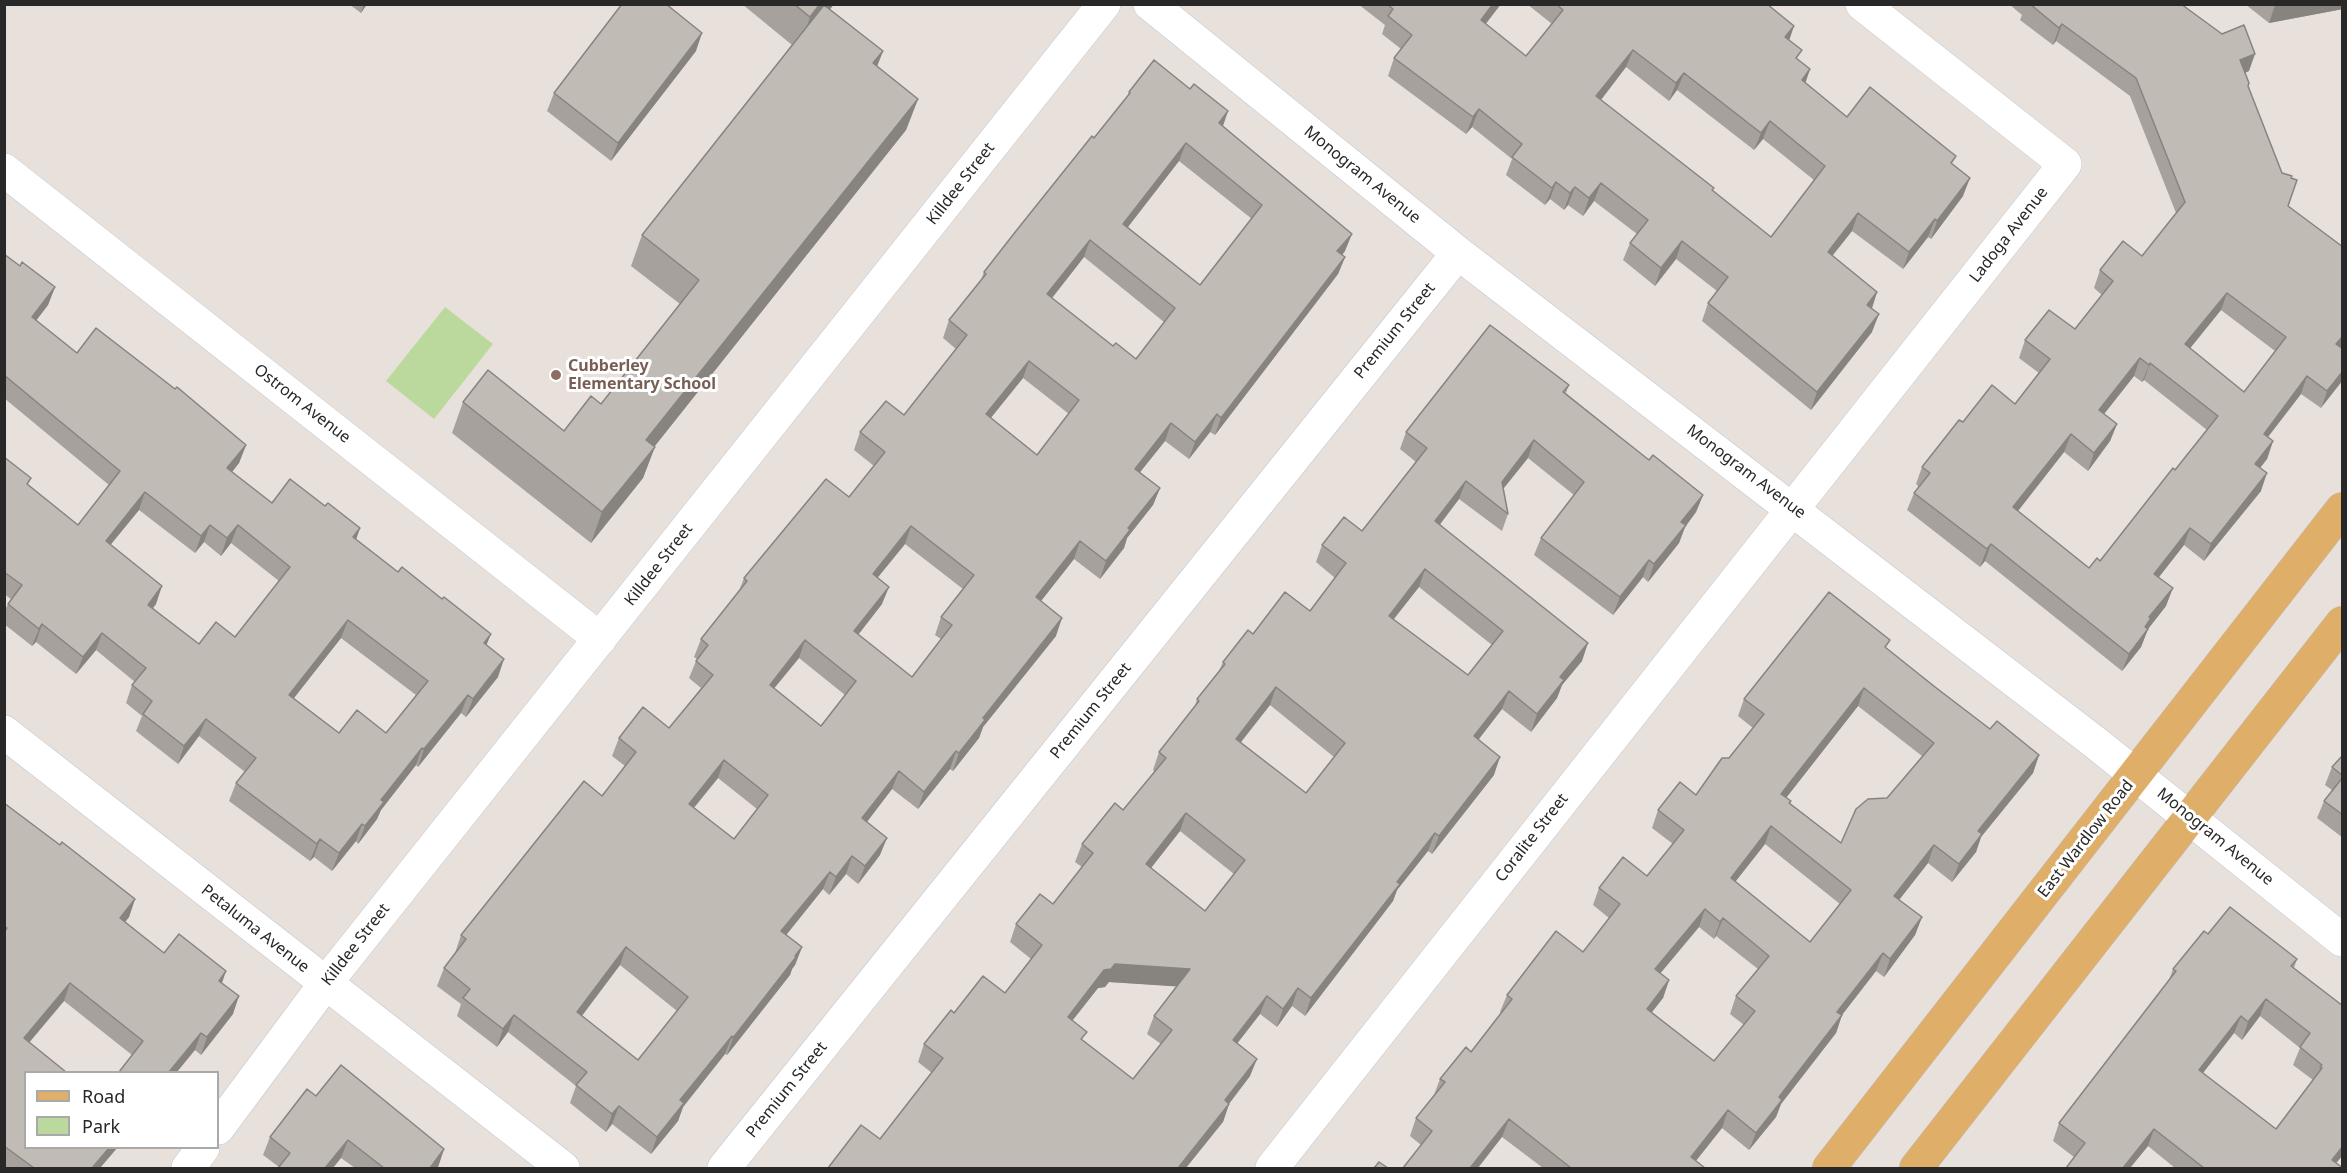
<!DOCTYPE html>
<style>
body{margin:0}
#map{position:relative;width:2347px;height:1173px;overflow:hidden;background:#e8e0db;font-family:"Noto Sans",sans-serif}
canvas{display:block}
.frame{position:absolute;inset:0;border:6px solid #282828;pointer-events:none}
.legend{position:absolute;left:24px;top:1071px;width:195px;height:78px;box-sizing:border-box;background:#fff;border:2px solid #a9a9a9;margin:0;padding:8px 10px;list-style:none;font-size:18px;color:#282828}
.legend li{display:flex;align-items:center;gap:12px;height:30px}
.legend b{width:30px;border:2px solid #a9a9a9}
</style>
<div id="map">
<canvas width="2347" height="1173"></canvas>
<div class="frame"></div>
<ul class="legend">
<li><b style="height:8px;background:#dfaf69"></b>Road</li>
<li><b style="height:16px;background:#bcd99d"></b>Park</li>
</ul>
</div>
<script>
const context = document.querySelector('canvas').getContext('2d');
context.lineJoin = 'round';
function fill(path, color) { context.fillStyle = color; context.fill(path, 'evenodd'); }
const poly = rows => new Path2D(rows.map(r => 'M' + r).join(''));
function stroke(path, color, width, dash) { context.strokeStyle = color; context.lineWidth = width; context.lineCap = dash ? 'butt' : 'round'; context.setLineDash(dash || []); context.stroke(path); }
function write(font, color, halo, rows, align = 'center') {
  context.font = font + ' "Noto Sans",sans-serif'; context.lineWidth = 6; context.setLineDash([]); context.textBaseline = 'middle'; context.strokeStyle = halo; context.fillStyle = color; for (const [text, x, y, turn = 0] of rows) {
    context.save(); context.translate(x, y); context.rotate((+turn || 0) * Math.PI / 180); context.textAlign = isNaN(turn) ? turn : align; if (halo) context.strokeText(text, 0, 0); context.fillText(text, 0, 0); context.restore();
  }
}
fill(poly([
 [445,307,493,344,434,419,386,381]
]), '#bcd99d');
const minor = poly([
 [1150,4,1458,253,2097,744,2342,940],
 [4,170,600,639],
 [4,732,563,1168],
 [218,1128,325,984,1104,4],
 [188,1168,203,1148],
 [724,1168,1458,253],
 [1272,1168,2065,164,1862,4]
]);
const major = poly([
 [1829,1168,2342,509],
 [1916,1168,2342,623]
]);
stroke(minor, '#c3c8d0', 34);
stroke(major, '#bebebe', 34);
stroke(minor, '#fff', 33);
stroke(major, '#dfaf69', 33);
fill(poly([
 [349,4,367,4,361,13],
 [742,4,834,4,830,9,883,51,877,66,918,99,906,130,654,447,643,478,591,543,452,433,463,402,564,431,601,404,680,304,631,266,642,235,792,45],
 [1358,4,1501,4,1485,24,1526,56,1552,24,1527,4,1767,4,1789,40,1798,60,1810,69,1805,83,1847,117,1953,164,1963,196,1931,239,1928,237,1903,269,1852,231,1832,256,1877,292,1872,309,1872,332,1811,410,1702,321,1708,303,1717,291,1676,259,1655,286,1623,260,1630,243,1637,234,1594,201,1583,216,1568,205,1564,210,1550,199,1545,205,1506,175,1512,159,1472,127,1466,134,1388,76,1394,58,1401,49,1382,34,1385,25],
 [1626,67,1669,101,1677,90,1754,150,1763,139,1814,180,1771,237,1713,191,1601,100],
 [2009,4,2181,4,2249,71,2245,73,2248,86,2288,206,2343,247,2343,345,2341,348,2343,349,2321,408,2301,394,2268,437,2273,441,2267,459,2260,468,2261,491,2204,561,2184,545,2159,577,2166,606,2148,629,2141,647,2122,671,1985,561,1980,567,1907,510,1914,493,1919,487,1916,484,1922,467,1963,422,2015,404,2039,373,2019,358,2025,340,2075,329,2102,295,2094,288,2100,270,2142,256,2176,213,2130,96,2056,41,2053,45,2020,20,2022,15],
 [2221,310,2275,351,2244,392,2190,348],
 [2134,376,2142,382,2144,380,2207,430,2175,470,2100,561,2089,568,2018,511,2064,452,2088,471,2110,441,2117,424,2104,414],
 [2245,4,2343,4,2343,9,2269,23],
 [696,51,611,161,547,111,554,93],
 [1129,92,1223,126,1345,251,1342,255,1345,257,1338,274,1215,435,1210,432,1189,459,1165,441,1140,472,1160,488,1153,505,1127,538,1124,548,1100,579,1074,559,1041,601,1056,636,983,727,979,738,953,771,950,769,918,809,892,789,867,822,880,855,858,884,846,874,829,895,823,889,786,935,802,947,795,965,792,969,790,975,727,1055,725,1054,683,1107,678,1121,651,1154,612,1124,606,1132,570,1103,576,1086,508,1032,497,1047,457,1016,461,1004,437,986,444,968,455,953,461,935,602,796,625,766,612,756,619,738,669,728,701,688,689,678,696,661,697,659,694,657,701,639,739,591,744,578,849,497,874,466,854,450,860,432,904,415,956,349,943,338,949,320,981,280,984,272,1127,97],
 [1179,161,1252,219,1200,285,1128,227],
 [1084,257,1164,322,1136,359,1113,346,1052,298],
 [1023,378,1069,414,1037,455,991,418],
 [905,544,963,589,941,617,935,635,941,639,912,677,858,635,882,604,877,578],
 [799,658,845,695,821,726,774,688],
 [718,778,757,809,734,839,694,808],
 [620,965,677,1011,638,1060,582,1016],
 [4,254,20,266,55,287,48,305,36,320,77,353,246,445,239,463,232,472,272,503,356,540,487,646,498,677,466,717,461,713,418,767,416,765,381,810,377,819,358,844,356,841,332,871,314,857,310,861,229,801,236,783,245,772,199,736,178,764,136,731,142,716,126,703,132,685,135,682,96,650,76,674,36,642,32,646,4,624,4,612,8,604,11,599,4,594,4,457,29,485,78,525,109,485,4,398],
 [139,510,195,553,204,542,221,556,231,543,279,581,235,637,199,644,153,608,156,604,110,545],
 [341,638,416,695,386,733,339,733,294,698],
 [1569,385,1566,393,1649,460,1703,495,1696,512,1685,527,1679,543,1648,582,1643,577,1613,615,1534,555,1541,538,1574,495,1528,458,1503,489,1508,514,1502,531,1459,499,1440,524,1582,661,1562,685,1557,698,1531,732,1502,709,1479,739,1494,775,1432,854,1428,851,1397,890,1393,901,1305,1016,1292,1006,1277,1027,1260,1014,1237,1043,1250,1076,1229,1104,1223,1122,880,1139,932,1073,918,1062,924,1044,954,1013,1005,993,1031,959,1010,942,1016,924,1053,904,1082,867,1075,862,1082,844,1123,810,1155,772,1153,770,1159,752,1195,706,1197,699,1219,671,1223,662,1253,634,1310,611,1335,578,1316,562,1322,545,1362,531,1416,462,1400,449,1406,432],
 [1419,587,1492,645,1468,675,1393,620],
 [1270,705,1334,757,1306,793,1241,742],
 [1180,831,1234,874,1205,911,1151,868],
 [1109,982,1177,986,1154,1016,1147,1034,1161,1044,1133,1079,1083,1041,1072,1021,1098,988,1105,987],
 [1887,649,1990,729,2039,755,2033,773,1981,837,1976,852,1952,882,1928,863,1899,900,1922,917,1915,935,1884,977,1876,971,1842,1015,1836,1033,1781,1104,1776,1117,1749,1150,1722,1128,1696,1161,1705,1168,1543,1168,1502,1137,1421,1145,1410,1136,1416,1118,1434,1095,1440,1079,1471,1052,1501,1013,1500,1012,1507,995,1583,952,1609,918,1593,905,1599,888,1647,876,1673,844,1652,828,1658,810,1696,795,1729,758,1753,728,1738,716,1744,699],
 [1858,706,1922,756,1887,798,1841,843,1790,803,1791,801,1786,798],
 [1765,844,1840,904,1810,942,1735,882],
 [1699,927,1714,939,1716,936,1758,969,1736,996,1730,1014,1744,1025,1714,1061,1652,1012,1663,998,1669,980,1660,973],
 [2343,755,2343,838,2317,818,2324,801,2332,790,2325,785,2332,767],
 [4,803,23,818,135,899,129,917,125,922,164,953,222,983,233,1014,201,1055,195,1050,132,1055,64,1001,29,1042,26,1148,117,1148,100,1168,5,1168],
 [2208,934,2297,959,2294,968,2343,1006,2343,1155,2336,1163,2343,1168,2175,1168,2148,1146,2130,1168,2066,1168,2074,1157,2053,1141,2059,1123,2169,980,2173,969],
 [2260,1016,2300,1048,2293,1065,2313,1080,2276,1129,2203,1073,2234,1033,2242,1040],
 [316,1096,444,1149,438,1167,437,1168,355,1168,341,1158,279,1167,263,1155,270,1137]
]), '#a6a19d');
fill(poly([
 [364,4,367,4,361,13],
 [820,4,834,4,799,50,810,17],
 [1493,4,1501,4,1475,38,1481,20],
 [2279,4,2343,4,2343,9,2269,23,2275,5],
 [2062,24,2056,41,2053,45,2059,28],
 [1794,26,1788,44,1785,37],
 [702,33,696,51,611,161,618,143],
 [1633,50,1626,67,1590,114,1596,96],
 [883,51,871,82,873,63],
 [2255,54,2249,71,2234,77,2240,60],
 [1810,69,1804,87,1802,80],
 [1684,73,1677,90,1669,101,1676,83],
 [918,99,906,130,635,471,646,440],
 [1479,109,1472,127,1466,134,1473,117],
 [1228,111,1222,129,1219,123],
 [1770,121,1763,139,1754,150,1761,133],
 [1186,143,1179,161,1117,241,1123,224],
 [1970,178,1963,196,1931,239,1937,221],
 [1556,182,1550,199,1545,205,1552,188],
 [1601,183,1594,201,1583,216,1589,198],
 [1575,187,1568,205,1564,210,1570,193],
 [1858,213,1852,231,1821,270,1828,252],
 [1935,219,1928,237,1903,269,1909,252],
 [1352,234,1345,251,1331,269,1337,251],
 [1090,240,1084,257,1041,312,1047,294],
 [1682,241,1676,259,1655,286,1661,268],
 [1345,257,1338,274,1215,435,1221,418],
 [55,287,48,305,26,334,32,317],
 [1877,292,1871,310,1867,305],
 [2227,293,2221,310,2179,362,2185,344],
 [1879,314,1872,332,1811,410,1817,392],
 [2343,336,2343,345,2330,362,2336,344],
 [2140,358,2134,376,2093,428,2099,410],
 [1029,361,1023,378,979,432,986,414],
 [2150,363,2144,380,2142,382,2149,365],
 [2343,371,2343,380,2321,408,2327,391],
 [2307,376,2301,394,2257,451,2264,434],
 [1217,414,1210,432,1189,459,1195,442],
 [1171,423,1165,441,1129,486,1135,469],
 [2117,424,2110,441,2088,471,2094,453],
 [2071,434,2064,452,2007,525,2013,507],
 [1534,440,1528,458,1495,499,1502,482],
 [2273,441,2267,459,2249,482,2255,464],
 [246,445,239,463,221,486,227,468],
 [655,447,643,478,591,543,602,512],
 [2267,473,2261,491,2204,561,2211,544],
 [1466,481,1459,499,1429,539,1435,521],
 [1160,488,1153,505,1127,538,1124,548,1100,579,1106,561,1128,528],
 [145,492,139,510,99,559,106,541],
 [1703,495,1696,512,1685,527,1679,543,1648,582,1654,564,1681,522],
 [210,525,204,542,195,553,201,536],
 [238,525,231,543,221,556,227,538],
 [911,526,905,544,866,592,873,574],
 [360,528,354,546,353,537],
 [2190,528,2184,545,2148,591,2154,574],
 [1080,541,1074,559,1030,615,1036,597],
 [1991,544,1985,561,1980,567,1987,549],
 [1649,560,1643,577,1613,615,1620,597],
 [1425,569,1419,587,1382,634,1389,616],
 [162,586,156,604,142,622,148,605],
 [889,587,882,604,847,649,854,631],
 [2173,588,2166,606,2148,629,2141,647,2122,671,2129,654,2149,617],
 [1062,618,1056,636,983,727,979,738,953,771,959,753,983,718],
 [348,620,341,638,283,712,289,695],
 [42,624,36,642,32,646,39,629],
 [102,633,96,650,76,674,83,657],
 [491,634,484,651,484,643],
 [805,640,799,658,763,702,770,685],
 [1588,643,1582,661,1562,685,1557,698,1531,732,1537,714,1560,677],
 [504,659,498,677,466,717,473,699],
 [1276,687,1270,705,1230,756,1236,739],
 [1864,688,1858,706,1775,812,1781,794],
 [1509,691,1502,709,1468,753,1474,736],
 [468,695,461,713,418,767,424,749],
 [206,719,199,736,178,764,184,746],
 [422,748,416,765,381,810,377,819,358,844,365,826,381,800],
 [956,751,950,769,918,809,924,792],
 [2039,755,2033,773,1981,837,1976,852,1952,882,1959,864,1978,831],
 [1500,757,1494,775,1432,854,1439,836],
 [724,760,718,778,682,822,689,804],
 [899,771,892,789,856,836,862,818],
 [1186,813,1180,831,1140,882,1146,864],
 [362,824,356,841,332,871,339,853],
 [1771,826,1765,844,1724,896,1731,878],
 [1435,833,1428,851,1397,890,1393,901,1305,1016,1311,998,1397,882],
 [887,838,880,855,858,884,865,866],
 [320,839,314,857,310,861,317,844],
 [1934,845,1928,863,1888,914,1894,896],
 [852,856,846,874,829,895,836,877],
 [830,872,823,889,775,949,781,931],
 [135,899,129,917,114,936,120,918],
 [1705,909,1699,927,1649,987,1655,969],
 [1922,917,1915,935,1884,977,1890,959],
 [1723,918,1716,936,1714,939,1720,922],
 [626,947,620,965,571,1030,577,1012],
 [802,947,795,965,792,969,790,975,727,1055,733,1038],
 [1883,953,1876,971,1831,1029,1837,1012],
 [1115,964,1190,969,1184,987,1109,982,1105,987,1098,988,1061,1035,1068,1017,1104,970],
 [226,971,220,989,219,981],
 [1669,980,1663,998,1641,1026,1647,1009],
 [70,983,64,1001,18,1056,24,1038],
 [1298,988,1292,1006,1277,1027,1283,1009],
 [239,996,233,1014,201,1055,207,1037],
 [1267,996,1260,1014,1226,1058,1233,1040],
 [2266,999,2260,1016,2242,1040,2248,1022],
 [514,1015,508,1032,497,1047,503,1029],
 [1842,1015,1836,1033,1781,1104,1776,1117,1749,1150,1756,1133,1779,1097],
 [2241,1016,2234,1033,2192,1087,2199,1070],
 [201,1033,195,1050,177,1072,169,1072],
 [732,1036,725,1054,683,1107,678,1121,651,1154,657,1137,680,1100],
 [1257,1059,1250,1076,1218,1118,1225,1100],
 [1229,1104,1223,1122,1186,1168,1178,1168],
 [619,1106,612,1124,606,1132,612,1114],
 [1728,1110,1722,1128,1690,1168,1691,1157],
 [1509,1119,1502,1137,1478,1168,1470,1168],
 [2154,1129,2148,1146,2130,1168,2123,1168],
 [348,1140,341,1158,333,1168,325,1168],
 [2343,1146,2343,1155,2332,1168,2332,1160],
 [109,1148,117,1148,100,1168,92,1168],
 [444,1149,438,1167,437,1168,430,1168]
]), '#87837f');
const building = poly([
 [622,4,666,4,702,33,618,143,554,93,622,4],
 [794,4,820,4,810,17,794,4],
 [1387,4,1493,4,1481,20,1526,56,1563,10,1556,4,1767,4,1794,26,1785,37,1802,50,1796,58,1810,69,1802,80,1847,117,1870,87,1947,149,1956,156,1951,163,1970,178,1937,221,1935,219,1909,252,1858,213,1828,252,1877,292,1867,305,1879,314,1817,392,1708,303,1728,277,1682,241,1661,268,1630,243,1648,220,1601,183,1589,198,1575,187,1570,193,1556,182,1552,188,1512,157,1522,144,1479,109,1473,117,1394,58,1412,35,1388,16,1393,9,1387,4],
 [1633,50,1676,83,1684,73,1761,133,1770,121,1825,166,1771,237,1712,190,1714,188,1596,96,1633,50],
 [2030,4,2181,4,2222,34,2244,25,2255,54,2240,60,2249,83,2248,86,2282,173,2292,176,2291,178,2297,180,2288,206,2343,247,2343,336,2336,344,2343,349,2343,371,2327,391,2307,376,2264,434,2273,441,2255,464,2267,473,2211,544,2190,528,2154,574,2173,588,2149,617,2151,618,2145,627,2148,629,2129,654,1991,544,1987,549,1914,493,1930,473,1922,467,1959,420,1963,422,1992,385,2015,404,2050,359,2025,340,2049,310,2075,329,2113,281,2100,270,2123,241,2142,256,2185,202,2136,78,2062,24,2059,28,2030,4],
 [2227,293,2286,337,2244,392,2185,344,2227,293],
 [2140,358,2149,365,2150,363,2218,416,2175,470,2173,468,2100,561,2097,558,2089,568,2013,507,2071,434,2094,453,2117,424,2099,410,2140,358],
 [824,5,883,51,873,63,918,99,646,440,655,447,602,512,463,402,488,370,564,431,591,396,601,404,699,280,642,235,824,5],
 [1154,60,1190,89,1194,84,1228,111,1219,123,1352,234,1337,251,1345,257,1221,418,1217,414,1195,442,1171,423,1135,469,1160,488,1128,528,1130,530,1106,561,1080,541,1036,597,1062,618,983,718,985,720,959,753,956,751,924,792,899,771,862,818,887,838,865,866,852,856,836,877,830,872,781,931,802,947,795,956,796,957,733,1038,732,1036,680,1100,684,1103,657,1137,619,1106,612,1114,576,1085,587,1072,514,1015,503,1029,463,998,470,989,444,968,466,939,461,935,584,781,602,796,636,752,619,738,643,707,669,728,713,675,696,661,708,645,701,639,747,581,744,578,826,479,849,497,885,452,860,432,886,401,904,415,967,335,949,320,986,274,984,272,1016,231,1092,136,1094,138,1130,93,1129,92,1154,60],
 [1186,143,1262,205,1200,285,1123,224,1186,143],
 [1090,240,1175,308,1136,359,1116,343,1113,346,1047,294,1090,240],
 [1029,361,1079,400,1037,455,986,414,1029,361],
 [911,526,974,575,941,617,952,625,912,677,854,631,889,587,873,574,911,526],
 [805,640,856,681,821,726,770,685,805,640],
 [724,760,768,795,734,839,689,804,724,760],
 [626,947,688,997,638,1060,577,1012,626,947],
 [4,254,20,266,22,262,55,287,32,317,77,353,96,328,175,389,177,387,246,445,227,468,272,503,290,479,325,506,328,503,360,528,353,537,398,572,402,567,442,599,444,597,491,634,484,643,504,659,473,699,468,695,424,749,422,748,381,800,384,802,365,826,362,824,339,853,320,839,317,844,236,783,256,758,206,719,184,746,143,714,152,701,132,685,146,668,102,633,83,657,42,624,39,629,8,604,22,585,4,572,4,457,31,478,27,484,78,525,120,471,4,375,4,254],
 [145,492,201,536,210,525,227,538,238,525,290,567,235,637,216,622,199,644,148,605,162,586,106,541,145,492],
 [348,620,428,681,386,733,357,710,339,733,289,695,348,620],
 [1490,325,1569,385,1563,392,1649,460,1653,455,1703,495,1681,522,1686,525,1654,564,1649,560,1620,597,1541,538,1584,482,1534,440,1502,482,1508,514,1466,481,1435,521,1588,643,1560,677,1564,680,1537,714,1509,691,1474,736,1500,757,1439,836,1435,833,1397,882,1400,884,1311,998,1298,988,1283,1009,1267,996,1233,1040,1257,1059,1225,1100,1229,1104,1178,1168,828,1168,861,1125,880,1139,943,1058,924,1044,951,1010,954,1013,983,976,1005,993,1042,945,1016,924,1040,894,1053,904,1093,853,1082,844,1115,803,1123,810,1166,758,1159,752,1199,701,1197,699,1225,664,1223,662,1248,630,1253,634,1285,592,1310,611,1346,563,1322,545,1344,517,1362,531,1427,448,1406,432,1490,325],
 [1425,569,1503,631,1468,675,1389,616,1425,569],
 [1276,687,1345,743,1306,793,1236,739,1276,687],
 [1186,813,1245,860,1205,911,1146,864,1186,813],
 [1115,964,1190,969,1154,1016,1172,1030,1133,1079,1081,1039,1087,1032,1068,1017,1104,970,1111,969,1115,964],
 [1829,592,1890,640,1885,647,1935,687,1990,729,1997,721,2039,755,1978,831,1982,834,1959,864,1934,845,1894,896,1922,917,1890,959,1883,953,1837,1012,1842,1015,1779,1097,1782,1100,1756,1133,1728,1110,1691,1157,1705,1168,1571,1168,1509,1119,1470,1168,1403,1168,1432,1131,1416,1118,1445,1082,1440,1079,1466,1047,1471,1052,1512,999,1507,995,1556,931,1583,952,1620,904,1599,888,1623,857,1647,876,1684,830,1658,810,1680,782,1696,795,1722,758,1729,758,1764,714,1744,699,1829,592],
 [1864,688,1934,743,1887,798,1868,799,1856,809,1841,843,1789,803,1791,801,1781,794,1864,688],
 [1771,826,1851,890,1810,942,1731,878,1771,826],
 [1705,909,1720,922,1723,918,1769,956,1736,996,1755,1011,1714,1061,1647,1009,1669,980,1655,969,1705,909],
 [2343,755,2343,776,2332,767,2343,755],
 [2343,777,2343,815,2324,801,2343,777],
 [4,803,60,845,62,842,135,899,120,918,164,953,179,934,226,971,219,981,239,996,207,1037,201,1033,169,1072,119,1072,143,1041,70,983,24,1038,66,1072,26,1072,26,1148,109,1148,92,1168,34,1168,4,1146,4,932,7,928,4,926,4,803],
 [2230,907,2297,959,2291,966,2343,1006,2343,1146,2332,1160,2343,1168,2204,1168,2154,1129,2123,1168,2066,1168,2085,1143,2059,1123,2176,971,2173,969,2204,931,2208,934,2230,907],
 [2266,999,2310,1033,2300,1047,2322,1065,2320,1067,2322,1068,2276,1129,2199,1070,2241,1016,2248,1022,2266,999],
 [341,1065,444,1149,430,1168,431,1168,384,1168,348,1140,325,1168,278,1168,290,1153,270,1137,307,1089,316,1096,341,1065],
 [1379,1162,1388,1168,1374,1168,1379,1162]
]);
fill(building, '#c1bbb6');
stroke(building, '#87837f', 1.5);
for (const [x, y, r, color] of [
 [556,375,6,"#8d6e63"]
]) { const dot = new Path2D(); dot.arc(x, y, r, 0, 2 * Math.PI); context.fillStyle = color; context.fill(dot); stroke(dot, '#fff', 2); }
write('16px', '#282828', '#fff', [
 ["Monogram Avenue",1362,175,39],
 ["Killdee Street",961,184,-52],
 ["Ladoga Avenue",2009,235,-52],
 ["Premium Street",1395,331,-51],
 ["Ostrom Avenue",302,404,38],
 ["Monogram Avenue",1746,472,37],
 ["Killdee Street",659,565,-52],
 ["Premium Street",1091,711,-51],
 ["Monogram Avenue",2215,837,39],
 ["Coralite Street",1532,838,-52],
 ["East Wardlow Road",2086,839,-52],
 ["Petaluma Avenue",255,929,38],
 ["Killdee Street",356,945,-52],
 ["Premium Street",787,1090,-51]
]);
write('bold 16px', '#785e54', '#fff', [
 ["Cubberley",568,366],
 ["Elementary School",568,384]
], 'left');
</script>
